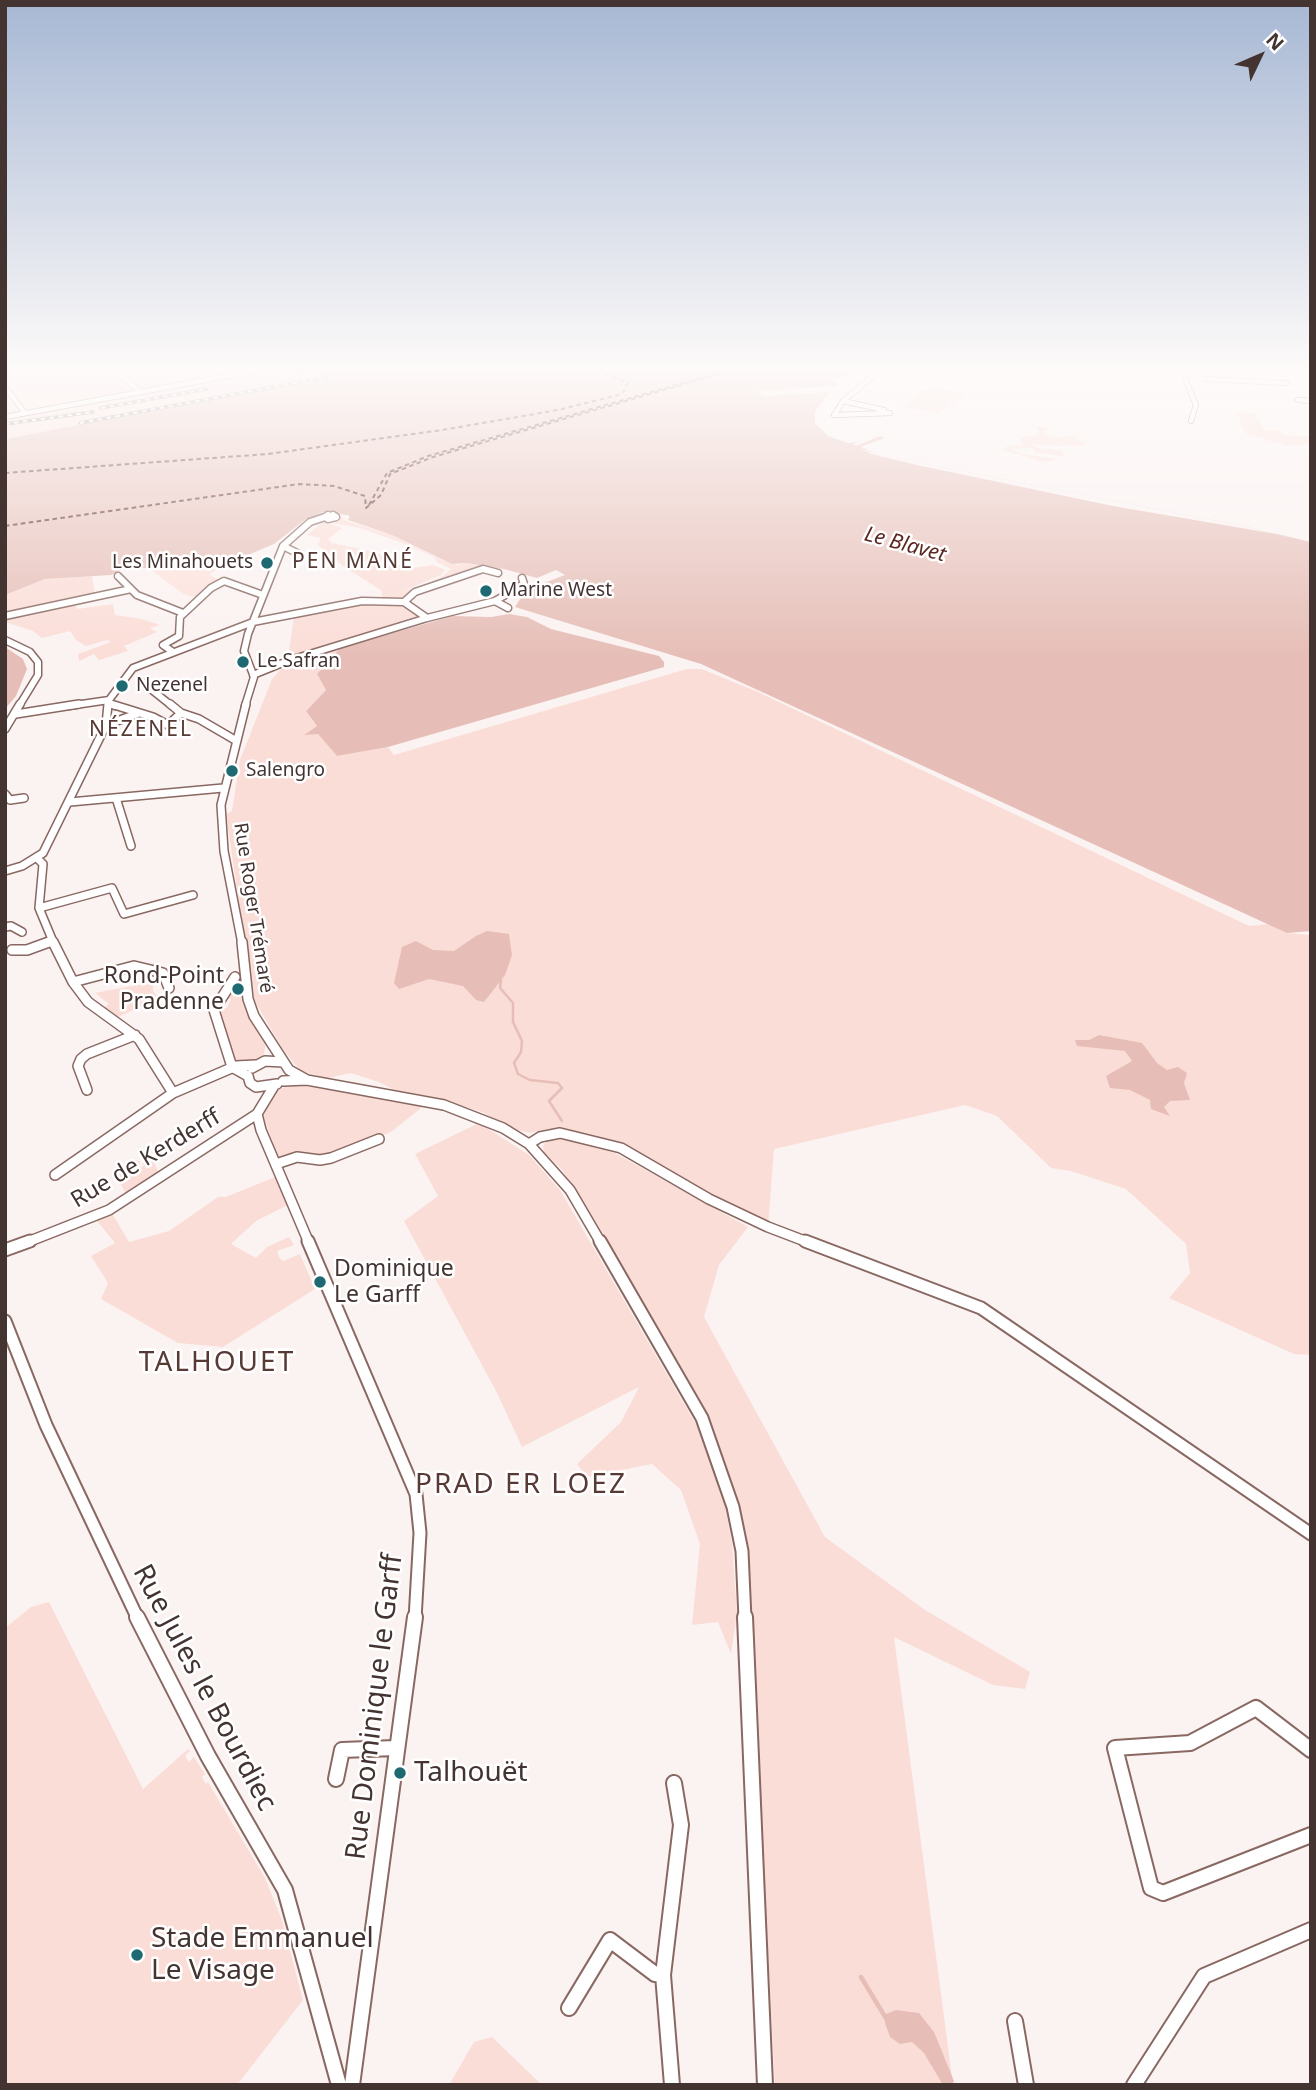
<!DOCTYPE html>
<meta charset="utf-8">
<style>
body{margin:0}
#map{position:relative;width:1316px;height:2090px;overflow:hidden;background:#fbf3f2;font-family:"Noto Sans",sans-serif}
canvas{display:block}
.frame{position:absolute;inset:0;border:7px solid #433432;pointer-events:none}
.north{position:absolute;left:1225px;top:21px;width:70px;height:70px;-webkit-text-stroke:5px #fff;paint-order:stroke;rotate:46deg;font-size:19px;font-weight:700;line-height:28px;text-align:center;color:#433432}
.north::after{content:'';display:block;margin:auto;width:24px;height:32px;background:#433432;clip-path:polygon(50% 0,100% 100%,50% 72%,0 100%)}
</style>
<div id="map">
<canvas width="1316" height="2090"></canvas>
<div class="frame"></div>
<div class="north">N</div>
</div>
<script>
const context = document.querySelector('canvas').getContext('2d');
context.lineJoin = 'round';
function fill(path, color) { context.fillStyle = color; context.fill(path, 'evenodd'); }
const poly = rows => new Path2D(rows.map(r => 'M' + r).join(''));
function stroke(path, color, width, dash) { context.strokeStyle = color; context.lineWidth = width; context.lineCap = dash ? 'butt' : 'round'; context.setLineDash(dash || []); context.stroke(path); }
function write(font, color, halo, rows, align = 'center') {
  context.font = font + ' "Noto Sans",sans-serif'; context.lineWidth = 5; context.setLineDash([]); context.textBaseline = 'middle'; context.strokeStyle = halo; context.fillStyle = color; for (const [text, x, y, turn = 0] of rows) {
    context.save(); context.translate(x, y); context.rotate((+turn || 0) * Math.PI / 180); context.textAlign = isNaN(turn) ? turn : align; if (halo) context.strokeText(text, 0, 0); context.fillText(text, 0, 0); context.restore();
  }
}
fill(poly([
 [5,366,342,366,323,372,330,378,5,439],
 [184,554,222,563,222,567,209,574,222,582,196,598,182,593,150,569]
]), '#fde1dc');
fill(poly([
 [931,387,966,394,938,414,902,406],
 [1236,412,1254,413,1265,430,1280,431,1284,435,1311,436,1311,444,1288,446,1245,433],
 [1036,426,1051,428,1044,432,1052,437,1077,436,1076,439,1088,444,1077,447,1071,444,1061,446,1030,444,1041,449,1060,450,1065,454,1062,456,1036,453,1032,448,1012,449,1018,453,1057,459,1051,461,1041,461,1004,450,1003,448,1009,446,1021,445,1022,442,1018,438,1037,435,1039,431],
 [343,517,343,520,392,535,442,560,458,565,466,563,504,569,499,572,482,568,398,601,382,599,382,591,343,566,318,545,321,538,307,535,323,522],
 [333,523,360,528,405,544,434,557,437,562,451,569,443,576,426,584,401,592,441,575,445,570,433,565,407,569,375,552,332,543,328,539,342,528,330,524],
 [92,576,95,596,5,615,5,595,45,579],
 [74,603,77,609,113,604,115,615,142,619,160,625,150,628,157,632,124,646,128,651,99,660,94,654,79,661,78,654,111,642,107,640,86,646,76,640,70,631,42,638,33,631,5,622,5,617],
 [360,604,397,604,411,609,419,618,288,658,294,617],
 [340,648,317,674,326,690,306,711,317,726,306,734,318,734,337,756,388,747,394,755,673,673,687,669,702,669,758,692,1249,926,1269,924,1287,933,1311,935,1311,1355,1294,1354,1169,1298,1190,1273,1186,1244,1126,1189,1071,1171,1051,1168,997,1116,965,1105,774,1149,768,1227,621,1148,548,1129,530,1133,512,1129,482,1112,433,1097,394,1090,379,1082,351,1073,328,1078,300,1071,282,1048,253,998,226,814,232,811,240,760,272,679,284,666],
 [153,982,153,991,159,998,118,1017,103,1008,109,1004,95,993],
 [231,984,238,984,236,991,240,991,247,1012,266,1040,264,1054,257,1061,231,1062,216,1007,227,1008,231,999,222,997],
 [290,1085,340,1089,425,1105,391,1132,336,1153,279,1160,262,1112,275,1091],
 [479,1123,529,1155,560,1190,697,1426,724,1500,732,1544,737,1613,731,1654,718,1622,692,1625,700,1544,681,1490,652,1464,587,1477,577,1464,621,1422,639,1387,522,1447,496,1391,404,1221,438,1196,415,1154],
 [561,1138,615,1153,748,1227,719,1265,704,1317,825,1537,925,1610,1030,1672,1025,1689,993,1685,894,1637,953,2085,775,2085,746,1543,738,1501,709,1417,563,1171,544,1152,543,1146,548,1140],
 [152,1158,159,1173,129,1192,125,1192,119,1181,121,1172,136,1161,140,1161,139,1167,144,1166,142,1162],
 [275,1177,288,1205,256,1221,231,1244,256,1258,267,1247,289,1237,294,1245,277,1251,279,1257,283,1261,300,1254,315,1289,223,1347,178,1343,101,1299,108,1283,91,1256,115,1243,97,1221,112,1213,129,1242,169,1231,218,1197,226,1197],
 [49,1602,143,1789,188,1749,190,1751,185,1756,189,1762,194,1757,205,1774,202,1777,206,1784,208,1782,265,1878,282,1920,303,2000,237,2085,5,2085,5,1628,31,1607],
 [492,2037,542,2085,449,2085,474,2042]
]), '#fbddd7');
fill(poly([
 [342,366,384,366,384,372,466,369,466,366,856,366,844,378,833,379,838,386,758,391,764,396,830,392,815,411,815,423,828,436,848,443,859,442,853,444,856,446,880,436,885,438,861,447,880,455,1243,526,1311,542,1311,931,1287,933,701,664,515,607,522,596,536,586,565,575,556,570,537,578,504,569,467,563,452,564,392,535,348,520,350,516,347,515,323,512,311,519,306,519,274,544,243,557,200,559,184,554,157,568,127,568,111,575,45,579,5,595,5,439,328,378,322,372],
 [509,614,527,617,551,629,659,656,664,662,664,667,388,747,337,756,318,734,304,735,317,726,306,711,326,690,317,674,340,648,453,616,491,617],
 [5,647,23,659,27,669,16,696,5,709],
 [487,931,509,934,512,955,505,975,484,1002,476,1000,463,986,429,979,399,989,394,983,402,947,416,941,433,950,454,951,476,936],
 [1099,1035,1142,1043,1157,1063,1167,1070,1178,1067,1187,1073,1184,1083,1190,1100,1170,1101,1164,1107,1170,1116,1151,1109,1150,1100,1130,1090,1110,1088,1106,1076,1132,1061,1125,1051,1077,1046,1075,1040,1089,1040],
 [896,2010,919,2013,934,2032,954,2081,952,2085,943,2085,924,2053,912,2042,900,2044,890,2037,885,2023,886,2014]
]), '#e6beb7');
fill(poly([
 [860,448,880,455,1243,526,1282,535,1113,506,917,465,871,454]
]), '#fbf3f2');
stroke(poly([
 [501,980,500,988,513,1003,513,1022,522,1041,521,1052,514,1063,518,1074,530,1080,558,1083,562,1088,549,1101,562,1121]
]), '#e6beb7', 2.5);
stroke(poly([
 [861,1977,887,2020]
]), '#e6beb7', 4.5);
stroke(poly([
 [5,473,268,454,442,430,558,410,622,394,628,383,594,369],
 [369,505,387,473,428,456,721,372,711,366],
 [5,526,299,484,334,486,365,496,366,508,381,495,390,474,433,457,726,372,715,366]
]), '#5b2720', 2, [4.5, 3.5]);
const minorFar5 = poly([
 [110,366,141,392],
 [1180,366,1196,405,1191,421],
 [1298,370,1301,366],
 [1207,379,1286,383],
 [5,387,25,413],
 [1298,400,1311,401],
 [843,401,884,410],
 [834,415,844,400,886,366],
 [834,415,890,413],
 [5,417,282,366],
 [325,517,336,517]
]);
const minorFar4 = poly([
 [328,515,325,517,328,519,336,517,333,515],
 [283,546,297,553],
 [118,576,137,595,183,613],
 [495,601,508,608],
 [404,602,415,592,483,569,498,573],
 [5,616,131,589],
 [5,640,30,652,38,662,38,675,19,706],
 [173,652,163,645,179,636,180,617,211,588,224,581,263,595],
 [253,675,290,660,427,618,495,601,524,584,522,578],
 [143,683,172,706],
 [108,703,115,706],
 [68,706,109,700],
 [108,706,109,700,133,668,253,622,362,601,404,602,427,618],
 [245,706,254,677,244,651,248,634,283,546,310,522,325,517]
]);
const minorFar3 = poly([
 [111,704,153,717,168,725,181,713],
 [170,704,181,713,199,719,235,740],
 [16,714,79,704],
 [106,725,139,713],
 [5,729,20,704],
 [5,794,10,800,24,798],
 [116,798,131,846],
 [70,802,223,788],
 [37,858,43,864,39,908,54,944],
 [5,871,22,866,43,853,106,725,108,704],
 [39,908,112,888,124,914,193,895],
 [5,927,11,926,22,932],
 [44,944,52,941],
 [242,944,224,851,221,805,246,704]
]);
const minorFar2 = poly([
 [53,942,73,982,88,1002,139,1039,173,1093],
 [242,942,248,999,254,1016,289,1070,307,1080],
 [12,950,27,950,49,942],
 [73,982,134,966,163,973,169,988],
 [232,1067,214,1010,235,977],
 [232,1067,248,1076,250,1083,256,1087,277,1084],
 [252,1068,265,1061,283,1062],
 [283,1081,307,1080,444,1105,503,1128,529,1144,570,1190,601,1243],
 [87,1090,78,1066,81,1059,87,1054,135,1035],
 [257,1114,261,1130,309,1243],
 [529,1144,540,1137,560,1133,621,1148,709,1199,768,1227,810,1243],
 [276,1164,297,1157,320,1160,331,1158,379,1139],
 [55,1175,173,1093,236,1066,255,1065],
 [25,1243,109,1210,257,1114,274,1086]
]);
const minorFar1 = poly([
 [308,1241,416,1494,420,1533,415,1619],
 [600,1241,702,1418,733,1507,742,1551,745,1619],
 [805,1241,981,1308,1311,1534],
 [5,1250,30,1241],
 [5,1321,46,1425,138,1619]
]);
const minor = poly([
 [137,1617,208,1756,285,1890,339,2085],
 [745,1617,765,2085],
 [1311,1750,1256,1708,1190,1743,1115,1748,1151,1888,1163,1893,1311,1835],
 [336,1779,342,1750,395,1748],
 [569,2008,610,1940,655,1974,663,1975],
 [1015,2021,1026,2085],
 [352,2085,415,1617],
 [672,2085,663,1975,681,1825,674,1783],
 [1134,2085,1204,1976,1311,1930]
]);
stroke(minorFar5, '#896862', 6);
stroke(minorFar4, '#896862', 9);
stroke(minorFar3, '#896862', 10);
stroke(minorFar2, '#896862', 12);
stroke(minorFar1, '#896862', 15);
stroke(minor, '#896862', 18);
stroke(minorFar5, '#fff', 4.5);
stroke(minorFar4, '#fff', 6);
stroke(minorFar3, '#fff', 7);
stroke(minorFar2, '#fff', 9);
stroke(minorFar1, '#fff', 11);
stroke(minor, '#fff', 14);
const rail = poly([
 [294,373,321,366],
 [101,408,207,389],
 [80,423,327,377],
 [5,424,93,412]
]);
stroke(rail, '#938786', 3.5);
stroke(rail, '#fff', 2, [4.5]);
const sky = context.createLinearGradient(0, 0, 0, 658);
sky.addColorStop(0, '#a7b8d4');
sky.addColorStop(0.56, '#fdfaf9');
sky.addColorStop(1, '#fdfaf900');
context.fillStyle = sky;
context.fillRect(0, 0, 1316, 658);
for (const [x, y, r, color] of [
 [267,563,7,"#1e6972"],
 [486,591,7,"#1e6972"],
 [243,662,7,"#1e6972"],
 [122,686,7,"#1e6972"],
 [232,771,7,"#1e6972"],
 [238,989,7,"#1e6972"],
 [320,1282,7,"#1e6972"],
 [400,1773,7,"#1e6972"],
 [137,1955,7,"#1e6972"]
]) { const dot = new Path2D(); dot.arc(x, y, r, 0, 2 * Math.PI); context.fillStyle = color; context.fill(dot); stroke(dot, '#fff', 2.5); }
write('19px', '#433432', '#fff', [
 ["Les Minahouets",253,563,"right"],
 ["Marine West",500,591],
 ["Le Safran",257,662],
 ["Nezenel",136,686],
 ["Salengro",246,771]
], 'left');
write('19px', '#433432', '#fff', [
 ["Rue Roger Trémaré",253,908,81]
]);
write('italic 21px', '#5b2720', '#fff', [
 ["Le Blavet",905,545,15]
]);
context.letterSpacing = '2px';
write('21px', '#583a35', '#fff', [
 ["PEN MANÉ",353,562],
 ["NÉZENEL",141,730]
]);
context.letterSpacing = '0px';
write('23px', '#433432', '#fff', [
 ["Rond-Point",224,976],
 ["Pradenne",224,1002],
 ["Dominique",334,1269,"left"],
 ["Le Garff",334,1295,"left"]
], 'right');
write('23px', '#433432', '#fff', [
 ["Rue de Kerderff",146,1159,-31]
]);
context.letterSpacing = '2px';
write('28px', '#583a35', '#fff', [
 ["TALHOUET",217,1363],
 ["PRAD ER LOEZ",521,1485]
]);
context.letterSpacing = '0px';
write('28px', '#433432', '#fff', [
 ["Rue Jules le Bourdiec",204,1688,62],
 ["Rue Dominique le Garff",375,1707,-83]
]);
write('28px', '#433432', '#fff', [
 ["Talhouët",414,1773],
 ["Stade Emmanuel",151,1939],
 ["Le Visage",151,1971]
], 'left');
</script>
